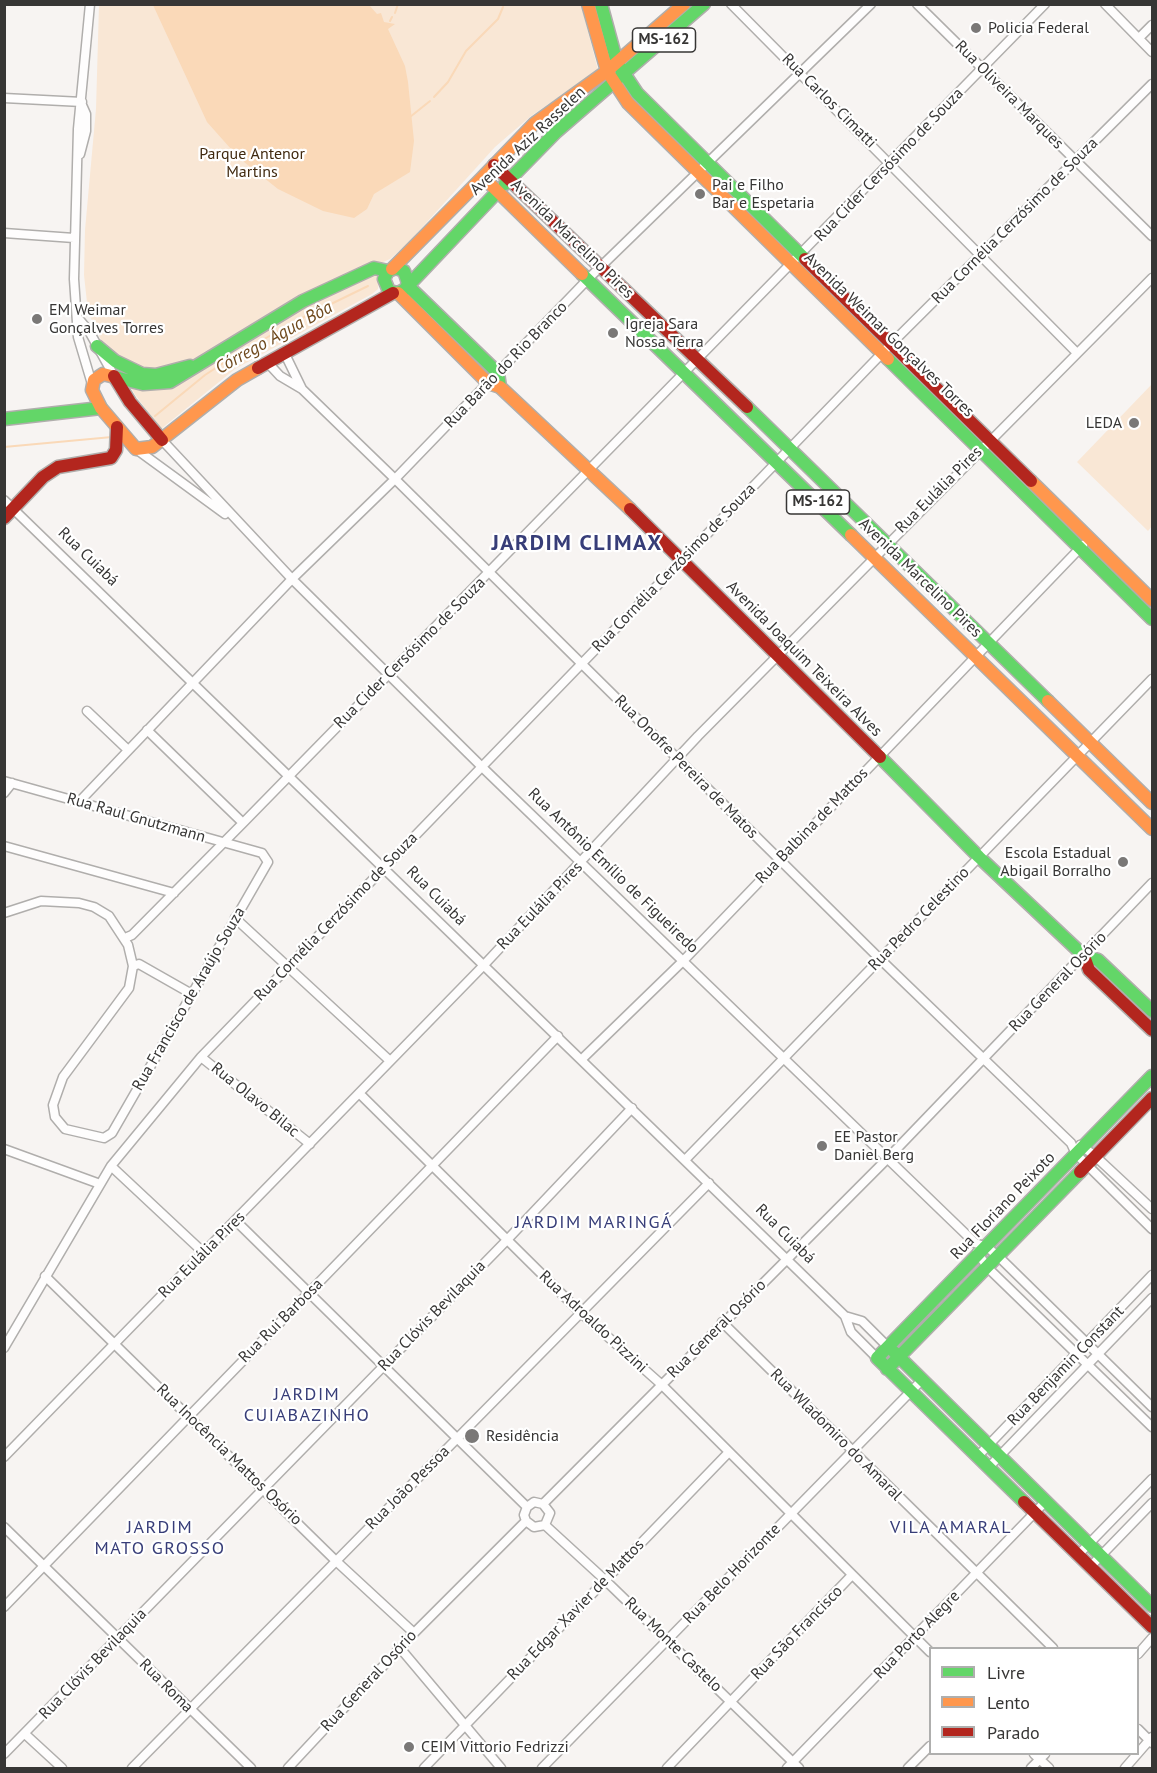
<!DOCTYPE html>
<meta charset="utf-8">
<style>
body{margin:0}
#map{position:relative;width:1157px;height:1773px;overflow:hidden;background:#f7f4f2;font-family:"PT Sans",sans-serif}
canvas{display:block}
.frame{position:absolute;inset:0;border:6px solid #373635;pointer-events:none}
.legend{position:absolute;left:929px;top:1647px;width:210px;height:108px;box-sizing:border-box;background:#fff;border:2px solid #afafae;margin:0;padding:8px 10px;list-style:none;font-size:18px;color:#373635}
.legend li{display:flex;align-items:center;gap:12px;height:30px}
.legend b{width:30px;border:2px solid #afafae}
</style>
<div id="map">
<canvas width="1157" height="1773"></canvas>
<div class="frame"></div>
<ul class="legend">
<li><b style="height:8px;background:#63d668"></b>Livre</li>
<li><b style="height:8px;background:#ff974d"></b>Lento</li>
<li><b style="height:8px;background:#b3261e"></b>Parado</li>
</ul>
</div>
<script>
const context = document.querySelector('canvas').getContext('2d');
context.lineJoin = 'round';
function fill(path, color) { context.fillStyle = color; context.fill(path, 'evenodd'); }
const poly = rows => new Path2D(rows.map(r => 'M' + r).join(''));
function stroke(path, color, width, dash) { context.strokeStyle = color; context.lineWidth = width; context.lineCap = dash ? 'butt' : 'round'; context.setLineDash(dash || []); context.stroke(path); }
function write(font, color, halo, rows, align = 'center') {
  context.font = font + ' "PT Sans",sans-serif'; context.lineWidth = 4.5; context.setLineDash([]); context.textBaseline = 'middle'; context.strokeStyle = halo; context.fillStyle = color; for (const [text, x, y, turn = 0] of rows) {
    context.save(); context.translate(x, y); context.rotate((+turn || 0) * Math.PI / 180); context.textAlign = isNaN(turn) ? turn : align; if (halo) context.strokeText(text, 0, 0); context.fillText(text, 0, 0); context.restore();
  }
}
fill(poly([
 [99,5,581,5,598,70,531,116,495,147,408,243,390,259,374,266,380,273,378,289,372,294,235,369,161,429,136,396,101,340,88,312,84,275,85,230,96,109],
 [1152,384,1152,526,1148,531,1077,462]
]), '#f9e7d5');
fill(poly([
 [153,5,369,5,377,14,381,13,384,22,395,24,388,29,405,66,408,82,414,141,410,172,374,194,367,209,354,218,323,211,278,189,239,158,207,122]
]), '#fad9b8');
stroke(poly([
 [395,13,398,4],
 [390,21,392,17],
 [434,97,448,82,466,51,498,19,503,7],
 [410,117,430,101],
 [409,261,423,246],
 [155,416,205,375,231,358,294,322,368,286],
 [4,447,112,437]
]), '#fad9b8', 2);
const street = poly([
 [90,4,78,129,74,279,78,337,92,384],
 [731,4,1077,353],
 [917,4,1152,236],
 [1105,4,1152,52],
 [1139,38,1152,25],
 [4,98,82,102],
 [80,154,86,131,86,114,82,105],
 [4,233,74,238],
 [78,318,89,331,114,376],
 [284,352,302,389],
 [267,362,280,376,302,389,395,479,880,959,1071,1143,1076,1154,1152,1229],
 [162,440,292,579,482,767,975,1243,987,1247,999,1257,1152,1407],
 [136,449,225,514],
 [4,500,845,1316,851,1332,877,1358],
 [87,711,128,750],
 [147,730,243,823],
 [4,781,262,853,268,862,112,1133,104,1138,65,1129,55,1117,53,1105,63,1077,129,988,133,966,128,945,109,916,94,907,79,903,41,901,4,913],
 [4,793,12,783],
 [79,802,292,579,395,479,589,278,871,4],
 [4,846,174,893],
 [235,918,389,1060],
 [125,938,132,935,243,823,1045,4],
 [133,966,139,964,190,993],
 [201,1057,310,1144],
 [582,1059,683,961,1083,545],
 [359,1093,580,1312,662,1385,930,1652],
 [1080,1145,1094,1155,1152,1209],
 [4,1149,100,1184],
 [685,1160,1152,679],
 [111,1166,204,1253],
 [236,1221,527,1507],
 [977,1252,988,1268,1152,1427],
 [45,1276,336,1561,414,1633],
 [845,1316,862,1321,888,1347],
 [722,1322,1053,1648],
 [4,1348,111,1166,201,1057,891,344,1152,84],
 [978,1456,1152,1275],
 [4,1457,483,966,698,736,1152,278],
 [989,1467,1152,1298],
 [543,1504,887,1159,1152,883],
 [526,1521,534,1527,545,1525,550,1513,543,1504],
 [526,1521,524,1515,527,1507,534,1502,543,1504],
 [545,1525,605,1580,799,1768],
 [4,1527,251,1768],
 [1079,1554,1152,1479],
 [1091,1566,1152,1503],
 [4,1607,558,1036],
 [400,1648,501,1768],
 [1138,1654,1152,1638],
 [1138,1729,1152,1743],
 [25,1734,62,1768],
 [4,1754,506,1241,632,1108],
 [1034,1754,1049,1768],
 [132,1768,709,1183],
 [288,1768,414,1633,526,1521],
 [424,1768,729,1452],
 [542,1768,922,1380],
 [667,1768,852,1575],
 [787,1768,1046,1501],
 [908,1768,930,1746],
 [1031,1768,1045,1754],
 [1125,1768,1152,1737]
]);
const fast = poly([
 [601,4,617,63,637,93,805,259],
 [505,184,556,132,704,4],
 [582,274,851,535],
 [408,283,404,271,396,268,388,271,384,279,389,291,398,293,404,290,498,191],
 [407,285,498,373,500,387],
 [97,346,115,361,142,374,156,375,190,366],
 [888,359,1152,619],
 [115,377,143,384,170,382,303,301,374,268,388,271],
 [747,407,1048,701],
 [4,419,101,408],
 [880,757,979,857,1084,956,1098,960,1152,1011],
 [894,1352,1152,1606],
 [887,1369,1080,1172],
 [1024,1502,877,1358,1152,1076]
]);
const slow = poly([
 [588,4,607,71,628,103,888,359],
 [392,269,483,177],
 [582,274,483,177,535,123,607,71,684,4],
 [398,293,488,383,500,387,630,509],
 [115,377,103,374,94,380,92,390,101,408,136,449,152,447,237,380,258,368],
 [1031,481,1152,600],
 [851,535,1152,829],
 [1048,701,1152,803]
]);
const jam = poly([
 [494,165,747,407],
 [805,259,1031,481],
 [258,368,393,293],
 [114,376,130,402,162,440],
 [630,509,880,757],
 [4,518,43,477,58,467,111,458,116,450,117,427],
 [1084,956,1089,970,1152,1030],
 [1080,1172,1152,1098],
 [1024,1502,1152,1627]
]);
stroke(street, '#b0aeac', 11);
stroke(fast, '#b0aeac', 15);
stroke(slow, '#b0aeac', 15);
stroke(jam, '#b0aeac', 15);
stroke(street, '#fefdfd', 8);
stroke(fast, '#63d668', 12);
stroke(slow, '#ff974d', 12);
stroke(jam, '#b3261e', 12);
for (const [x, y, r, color] of [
 [976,28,6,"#7a7877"],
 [700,194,6,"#7a7877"],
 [37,319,6,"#7a7877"],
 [613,333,6,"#7a7877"],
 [1134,423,6,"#7a7877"],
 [1123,862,6,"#7a7877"],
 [822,1146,6,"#7a7877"],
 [472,1436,8,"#7a7877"],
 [409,1747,6,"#7a7877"]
]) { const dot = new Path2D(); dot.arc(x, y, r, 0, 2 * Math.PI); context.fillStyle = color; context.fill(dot); stroke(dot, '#fff', 2); }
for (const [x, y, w] of [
 [664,40,63],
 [818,502,63]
]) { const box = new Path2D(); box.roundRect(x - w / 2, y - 12, w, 24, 4.5); context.fillStyle = '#fff'; context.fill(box); stroke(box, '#373635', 1.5); }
write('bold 15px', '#373635', null, [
 ["MS-162",664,40],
 ["MS-162",818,502]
]);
write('16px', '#373635', '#fff', [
 ["Policia Federal",988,28],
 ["Pai e Filho",712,185],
 ["Bar e Espetaria",712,203],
 ["EM Weimar",49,310],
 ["Gonçalves Torres",49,328],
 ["Igreja Sara",625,324],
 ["Nossa Terra",625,342],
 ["LEDA",1122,423,"right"],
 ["Escola Estadual",1111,853,"right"],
 ["Abigail Borralho",1111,871,"right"],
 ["EE Pastor",834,1137],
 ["Daniel Berg",834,1155],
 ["Residência",486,1436],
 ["CEIM Vittorio Fedrizzi",421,1747]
], 'left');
write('16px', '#373635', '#fff', [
 ["Rua Oliveira Marques",1009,95,45],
 ["Rua Carlos Cimatti",829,101,45],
 ["Avenida Aziz Rasselen",528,141,-43],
 ["Rua Cider Cersósimo de Souza",889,165,-46],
 ["Rua Cornélia Cerzósimo de Souza",1015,221,-45],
 ["Avenida Marcelino Pires",572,239,44],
 ["Avenida Weimar Gonçalves Torres",889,335,44],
 ["Rua Barão do Rio Branco",506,365,-46],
 ["Rua Eulália Pires",939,490,-45],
 ["Rua Cuiabá",88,557,44],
 ["Rua Cornélia Cerzósimo de Souza",674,568,-46],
 ["Avenida Marcelino Pires",920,578,44],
 ["Rua Cider Cersósimo de Souza",410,653,-45],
 ["Avenida Joaquim Teixeira Alves",804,659,45],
 ["Rua Onofre Pereira de Matos",686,767,45],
 ["Rua Raul Gnutzmann",136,818,16],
 ["Rua Balbina de Mattos",812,826,-46],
 ["Rua Antônio Emílio de Figueiredo",613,871,44],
 ["Rua Cuiabá",436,896,45],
 ["Rua Eulália Pires",540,906,-46],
 ["Rua Cornélia Cerzósimo de Souza",336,917,-46],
 ["Rua Pedro Celestino",919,919,-46],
 ["Rua General Osório",1058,982,-46],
 ["Rua Francisco de Araújo Souza",189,999,-60],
 ["Rua Olavo Bilac",255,1100,39],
 ["Rua Floriano Peixoto",1003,1206,-46],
 ["Rua Cuiabá",785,1234,45],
 ["Rua Eulália Pires",202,1255,-45],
 ["Rua Clóvis Bevilaquia",432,1316,-46],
 ["Rua Rui Barbosa",281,1321,-45],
 ["Rua Adroaldo Pizzini",593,1322,43],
 ["Rua General Osório",717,1329,-45],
 ["Rua Benjamin Constant",1066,1366,-46],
 ["Rua Wladomiro do Amaral",836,1435,45],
 ["Rua Inocência Mattos Osório",229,1455,44],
 ["Rua João Pessoa",408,1488,-45],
 ["Rua Belo Horizonte",732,1574,-46],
 ["Rua Edgar Xavier de Mattos",576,1610,-46],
 ["Rua São Francisco",797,1633,-46],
 ["Rua Porto Alegre",917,1635,-46],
 ["Rua Monte Castelo",673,1645,44],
 ["Rua Clóvis Bevilaquia",93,1664,-46],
 ["Rua General Osório",369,1681,-47],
 ["Rua Roma",166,1686,45]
]);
write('16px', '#40290f', '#fff', [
 ["Parque Antenor",252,154],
 ["Martins",252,172]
]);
write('italic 18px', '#6f491d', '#fff', [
 ["Córrego Água Bôa",274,338,-29]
]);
context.letterSpacing = '1.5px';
write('18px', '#373d78', '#fff', [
 ["JARDIM MARINGÁ",594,1223],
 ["JARDIM",307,1395],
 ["CUIABAZINHO",307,1416],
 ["JARDIM",160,1528],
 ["MATO GROSSO",160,1549],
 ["VILA AMARAL",951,1528]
]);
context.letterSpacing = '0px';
context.letterSpacing = '1.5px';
write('bold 22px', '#373d78', '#fff', [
 ["JARDIM CLIMAX",577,544]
]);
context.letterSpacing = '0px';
</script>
